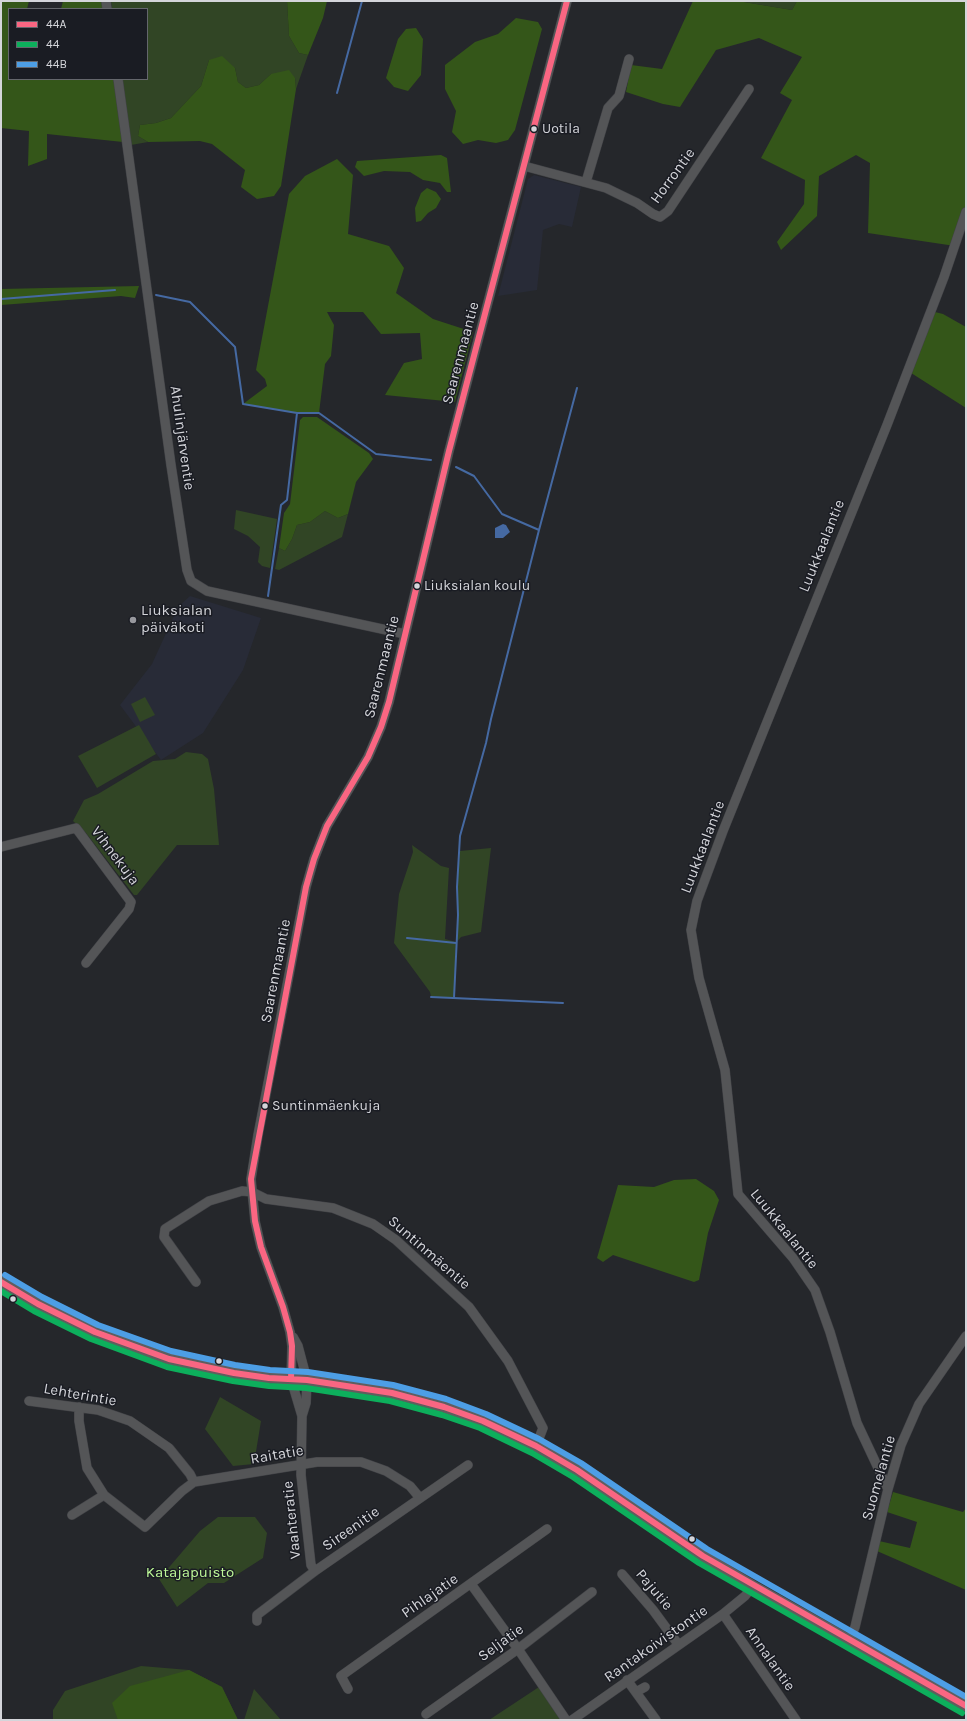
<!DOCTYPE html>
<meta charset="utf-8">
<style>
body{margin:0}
#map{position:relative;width:967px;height:1721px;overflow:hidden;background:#25272b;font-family:Karla,sans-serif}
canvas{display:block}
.frame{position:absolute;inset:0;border:2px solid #d4d5da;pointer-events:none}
.legend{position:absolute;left:8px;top:8px;width:140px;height:72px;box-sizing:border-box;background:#1a1c23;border:1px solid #64666c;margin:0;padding:5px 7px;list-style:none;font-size:12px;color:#d4d5da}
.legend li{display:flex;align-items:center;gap:8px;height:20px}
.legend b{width:20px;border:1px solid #64666c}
</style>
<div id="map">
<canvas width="967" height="1721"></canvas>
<div class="frame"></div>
<ul class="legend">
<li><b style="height:5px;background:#fa6682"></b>44A</li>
<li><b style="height:5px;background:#0daf5c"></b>44</li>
<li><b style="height:5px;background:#4d9ee5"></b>44B</li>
</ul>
</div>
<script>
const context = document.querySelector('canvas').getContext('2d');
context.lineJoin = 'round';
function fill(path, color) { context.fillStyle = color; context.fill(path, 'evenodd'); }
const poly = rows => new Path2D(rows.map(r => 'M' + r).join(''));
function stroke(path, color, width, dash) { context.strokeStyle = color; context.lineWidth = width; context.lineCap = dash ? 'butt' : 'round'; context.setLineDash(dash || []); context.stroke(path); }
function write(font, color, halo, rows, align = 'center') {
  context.font = font + ' Karla,sans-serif'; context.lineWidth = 3; context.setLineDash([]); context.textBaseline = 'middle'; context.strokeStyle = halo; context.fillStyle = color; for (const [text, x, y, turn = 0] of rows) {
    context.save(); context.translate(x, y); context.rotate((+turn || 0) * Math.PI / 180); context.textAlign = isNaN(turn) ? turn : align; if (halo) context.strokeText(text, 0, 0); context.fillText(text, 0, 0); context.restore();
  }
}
fill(poly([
 [534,175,581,187,572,227,559,224,543,230,537,290,498,296,528,179],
 [190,596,261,618,243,670,203,733,161,760,120,705,152,664,178,607]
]), '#282b37');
fill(poly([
 [111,1,287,1,289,36,299,53,308,55,296,89,295,78,271,74,259,85,246,88,238,82,235,68,209,60,201,86,171,118,156,123,140,125,138,136,148,142,131,145,122,79,147,79,147,9,112,9],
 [738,1,797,1,792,10],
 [236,510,277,519,270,568,262,566,258,562,260,547,248,536,234,529],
 [325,511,338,518,348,514,342,537,279,570,275,569,279,548,285,551,292,539,297,525,310,522],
 [145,697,155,715,140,722,131,704],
 [139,725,156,754,97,788,78,756],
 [186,752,202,754,208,759,214,789,219,845,177,845,137,895,134,895,86,833,73,821,84,800,98,794,153,761,175,759],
 [412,845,441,866,449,868,445,939,456,942,458,915,457,887,460,851,491,848,481,932,461,937,456,943,454,998,431,997,430,992,394,943,399,894,413,852],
 [220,1397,261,1421,254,1464,233,1466,205,1429],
 [218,1517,255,1517,267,1533,263,1558,224,1583,208,1583,177,1607,159,1579,200,1531],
 [141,1666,189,1670,222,1687,238,1720,53,1720,53,1710,65,1691],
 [542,1685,566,1720,489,1720],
 [254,1689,281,1720,244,1720]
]), '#314525');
fill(poly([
 [1,1,29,1,27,9,9,9,9,79,118,79,123,142,47,134,47,159,28,166,29,131,1,128],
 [63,1,106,1,107,9,61,9],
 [287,1,327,1,323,18,308,55,299,53,289,36],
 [693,1,738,1,792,10,797,1,966,1,966,212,955,246,868,233,870,163,856,155,819,176,817,216,781,250,777,242,804,204,805,180,761,158,792,100,780,93,802,57,759,38,716,50,680,107,663,104,626,92,631,65,662,69],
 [516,18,538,22,542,29,515,130,508,140,496,143,478,140,463,144,452,132,456,111,445,89,445,65,475,42,498,34],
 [416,28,423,39,421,75,408,91,394,87,386,78,398,39,406,29],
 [222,56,235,68,238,82,246,88,259,85,271,74,289,70,295,78,296,89,281,186,274,196,257,199,241,187,245,170,212,144,200,141,148,142,138,136,140,125,156,123,171,118,201,86,209,60],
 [441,155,447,158,451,192,447,192,440,183,423,180,410,172,384,171,364,176,355,167,357,161],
 [337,159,353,175,348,234,389,246,404,268,396,293,433,319,473,332,455,402,385,395,404,363,422,359,420,333,381,334,363,312,327,312,334,325,331,356,325,364,319,413,297,413,243,404,267,386,265,379,256,370,289,194,305,176],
 [427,188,436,192,441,199,436,208,428,213,421,221,416,222,415,208,421,193],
 [139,286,135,298,121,296,1,305,1,289],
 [931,311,943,314,966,327,966,408,908,371],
 [303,417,317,417,369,453,373,459,356,482,348,514,338,518,325,511,310,522,297,525,292,539,285,551,279,548,284,513,290,504,300,420],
 [696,1179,714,1191,719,1200,708,1233,699,1280,694,1282,613,1255,603,1262,597,1258,618,1185,654,1187,674,1180],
 [893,1492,963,1512,966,1508,966,1590,877,1551,879,1541,910,1548,917,1522,887,1512],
 [189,1670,222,1687,238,1720,118,1720,112,1703,130,1686]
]), '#345619');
fill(poly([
 [503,524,506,525,510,532,503,538,495,538,495,528]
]), '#4569a2');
stroke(poly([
 [337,93,362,1],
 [156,295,190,302,235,347,243,404,297,413,287,500,281,505,268,596],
 [1,299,115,290],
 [297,413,319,413,376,454,431,460],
 [539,530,577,388],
 [407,938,456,943],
 [431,997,563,1003],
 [454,998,458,915,457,887,460,836,486,743,491,719,539,530,502,514,474,476,456,467]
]), '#4569a2', 2);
const minor = poly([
 [106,1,107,9],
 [118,79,171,465,187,570,191,581,207,591,405,634],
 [524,166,606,188,637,203,653,214,660,217,668,211,749,89],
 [586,182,608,108,619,96,629,59],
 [1,847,76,828,131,902,129,909,86,963],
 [196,1282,164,1237,165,1229,209,1201,242,1191,252,1192,266,1199,333,1208,373,1224,396,1240,469,1307,508,1361,543,1428,536,1446],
 [293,1337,298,1346,307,1380,306,1403,302,1416,301,1475,311,1565,315,1571],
 [29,1401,98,1410,130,1421,169,1448,190,1474,194,1482],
 [79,1407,79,1421,87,1468,104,1495,145,1527,182,1491,194,1482,317,1462,361,1462,386,1471,410,1486,420,1498],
 [302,1416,291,1379,292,1346,290,1332,283,1307,261,1247,255,1221,251,1179,258,1135,306,887,314,859,327,826,368,757,381,727,389,702,449,451,567,1],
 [888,1489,857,1423,830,1332,815,1290,793,1258,738,1194,725,1070,699,978,691,930,697,901,723,831,887,425,944,277,966,212],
 [72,1515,104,1495],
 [622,1574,653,1610,678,1644],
 [471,1584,518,1649,566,1720],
 [723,1614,796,1720],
 [257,1621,257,1615,315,1571,468,1465],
 [849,1641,855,1627,888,1489,901,1445,919,1404,966,1336],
 [627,1680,656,1720],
 [348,1689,341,1676,547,1529],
 [636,1692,645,1687],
 [426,1714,518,1649,592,1592],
 [572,1720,723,1614,745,1596,753,1586]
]);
const major = poly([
 [1,1282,38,1304,95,1332,169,1359,234,1373,269,1378,307,1380,392,1393,444,1407,483,1421,536,1446,577,1470,703,1556,753,1586,966,1706]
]);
stroke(minor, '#424347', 10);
stroke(major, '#424347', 12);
stroke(minor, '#545557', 9);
stroke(major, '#615d5e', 11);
stroke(poly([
 [1,1282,38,1304,95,1332,169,1359,234,1373,269,1378,307,1380,392,1393,444,1407,483,1421,536,1446,577,1470,703,1556,966,1706],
 [291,1379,292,1346,290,1332,283,1307,261,1247,255,1221,251,1179,306,887,314,859,327,826,368,757,381,727,389,702,449,451,567,1]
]), '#fa6682', 6);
stroke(poly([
 [1,1291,34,1311,91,1339,167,1367,233,1381,269,1386,306,1388,390,1401,442,1415,480,1428,532,1453,573,1477,699,1563,962,1713]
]), '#0daf5c', 6);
stroke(poly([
 [5,1275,42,1297,98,1325,171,1351,235,1365,270,1370,308,1372,393,1385,446,1399,486,1414,539,1439,581,1463,707,1549,966,1697]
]), '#4d9ee5', 6);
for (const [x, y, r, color] of [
 [534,129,3.5,"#d4d5da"],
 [417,586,3.5,"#d4d5da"],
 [133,620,4,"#97989d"],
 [265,1106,3.5,"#d4d5da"],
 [13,1299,3.5,"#d4d5da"],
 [219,1361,3.5,"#d4d5da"],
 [692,1539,3.5,"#d4d5da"]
]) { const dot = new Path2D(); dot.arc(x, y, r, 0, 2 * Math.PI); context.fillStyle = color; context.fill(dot); stroke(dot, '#1a1c23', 1.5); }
write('14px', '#d4d5da', '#1a1c23', [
 ["Uotila",542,129],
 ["Liuksialan koulu",424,586],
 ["Suntinmäenkuja",272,1106]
], 'left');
write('15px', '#d4d5da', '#1a1c23', [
 ["Horrontie",673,176,-54],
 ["Saarenmaantie",461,353,-75],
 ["Ahulinjärventie",182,438,82],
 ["Luukkaalantie",822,546,-68],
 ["Saarenmaantie",382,667,-76],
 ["Luukkaalantie",703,847,-69],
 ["Vihnekuja",115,856,53],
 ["Saarenmaantie",276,971,-79],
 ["Luukkaalantie",784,1229,51],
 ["Suntinmäentie",429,1253,41],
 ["Lehterintie",80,1395,10],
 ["Raitatie",277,1455,-10],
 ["Suomelantie",879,1478,-74],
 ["Vaahteratie",292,1520,-96],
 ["Sireenitie",351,1529,-35],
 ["Pajutie",654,1590,50],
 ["Pihlajatie",430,1596,-35],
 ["Seljatie",501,1643,-36],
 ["Rantakoivistontie",656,1644,-35],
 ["Annalantie",770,1659,55]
]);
write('15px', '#d4d5da', '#1a1c23', [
 ["Liuksialan",141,611],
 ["päiväkoti",141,628]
], 'left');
write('15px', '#bef998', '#1a1c23', [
 ["Katajapuisto",190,1573]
]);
</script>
